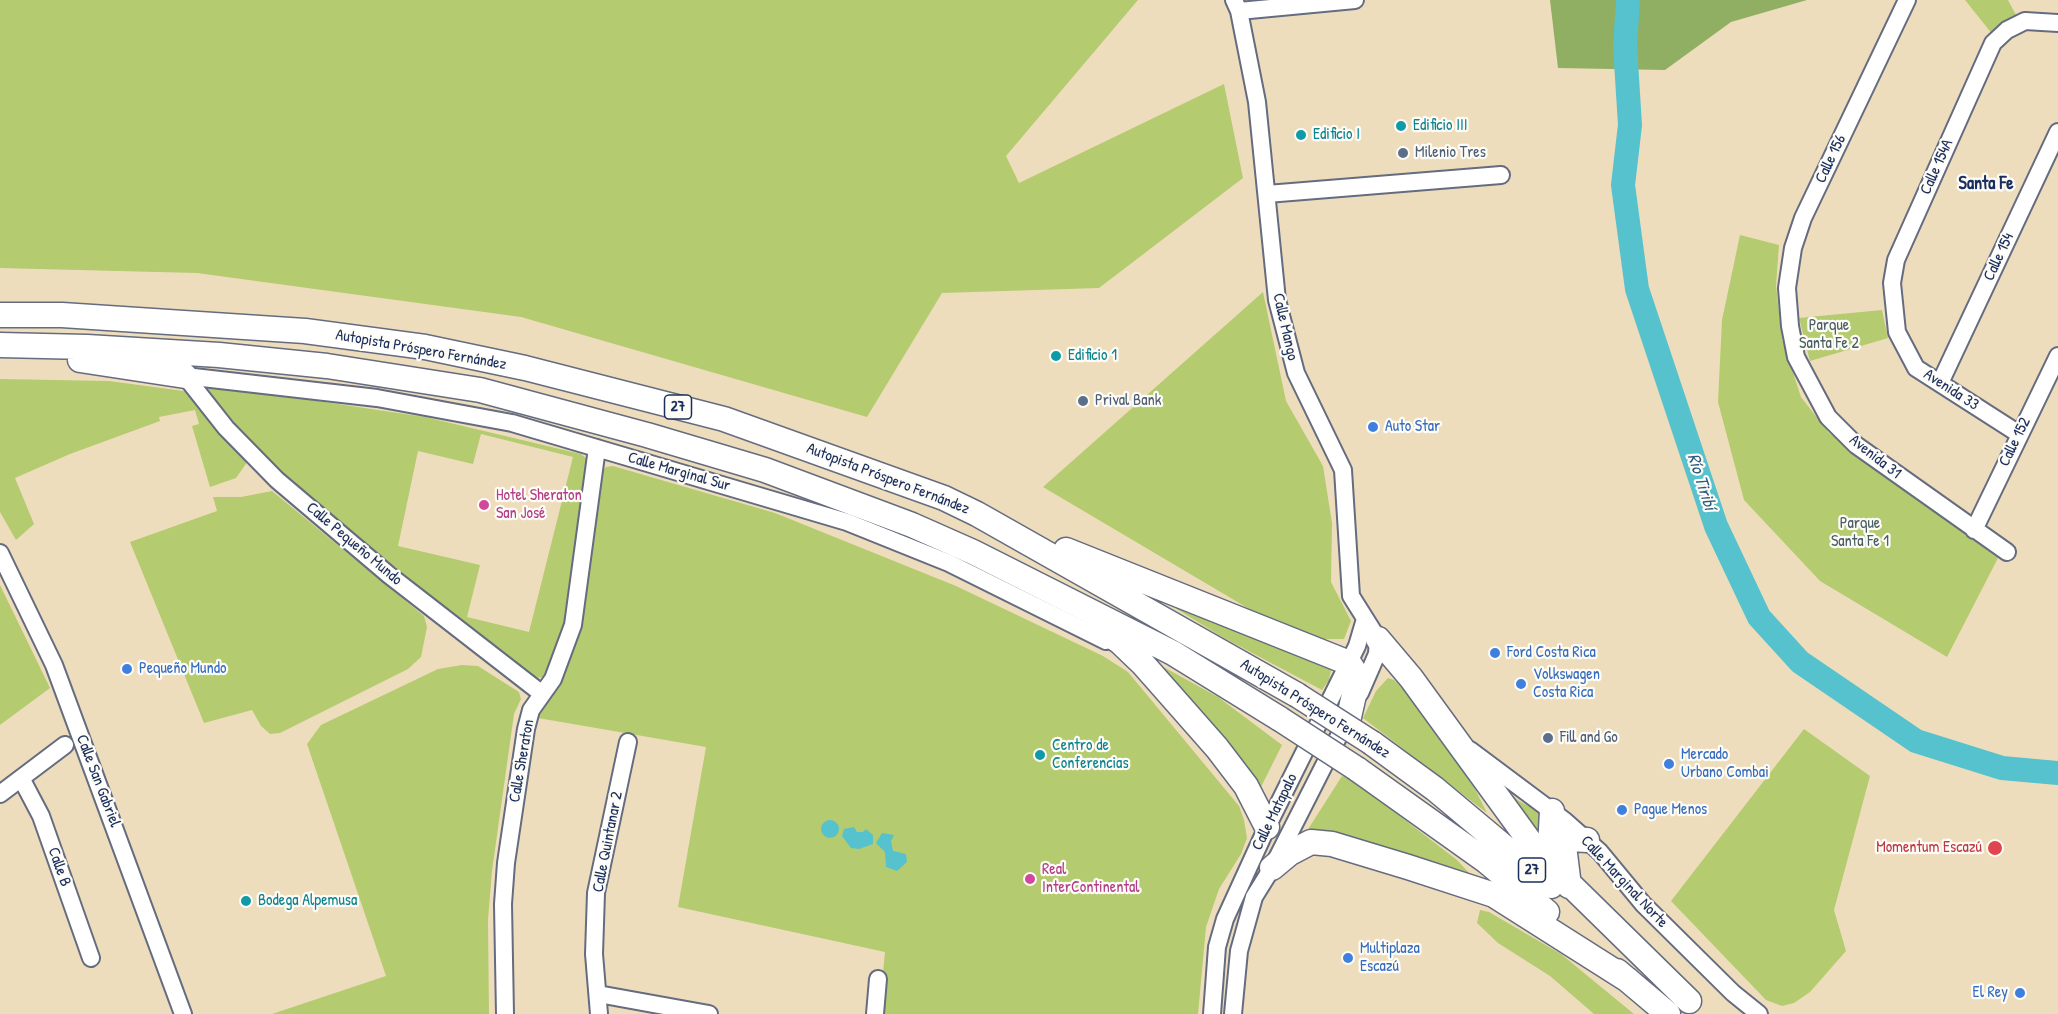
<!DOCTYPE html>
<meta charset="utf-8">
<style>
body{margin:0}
canvas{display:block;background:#eeddbc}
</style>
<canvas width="2058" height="1014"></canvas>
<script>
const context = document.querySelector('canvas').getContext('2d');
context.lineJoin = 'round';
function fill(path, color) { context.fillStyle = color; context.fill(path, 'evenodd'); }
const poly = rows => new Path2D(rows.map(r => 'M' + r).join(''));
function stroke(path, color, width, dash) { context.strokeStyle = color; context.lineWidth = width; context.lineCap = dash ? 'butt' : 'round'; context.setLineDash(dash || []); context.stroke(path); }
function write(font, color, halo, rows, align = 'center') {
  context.font = font + ' "Patrick Hand",sans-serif'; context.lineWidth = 4.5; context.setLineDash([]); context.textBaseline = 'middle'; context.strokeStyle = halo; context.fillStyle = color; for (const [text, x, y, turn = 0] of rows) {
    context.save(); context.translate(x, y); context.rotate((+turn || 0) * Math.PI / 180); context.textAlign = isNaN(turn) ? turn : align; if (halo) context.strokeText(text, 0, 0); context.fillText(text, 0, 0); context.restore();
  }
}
fill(poly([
 [0,0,1138,0,1006,156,1019,183,1224,84,1243,178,1099,288,942,293,867,417,521,317,197,273,0,268],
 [1965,0,2008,0,2017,17,1993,35],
 [1740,235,1779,245,1776,286,1782,339,1801,397,1829,433,1998,558,1947,657,1820,581,1744,500,1718,402,1722,320],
 [1263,292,1286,401,1323,466,1332,523,1331,582,1351,621,1344,639,1315,639,1251,610,1043,487],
 [1882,310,1888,338,1810,361,1799,318],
 [0,379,109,381,191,392,250,458,236,478,210,487,192,426,199,424,195,410,159,417,160,421,70,454,15,478,34,524,16,540,0,512],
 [203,384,425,417,581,454,588,460,570,613,546,677,533,678,322,508,244,439,204,392],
 [481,434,573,457,529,632,467,617,480,565,398,546,418,451,473,464],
 [613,466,775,513,956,586,1103,656,1128,672,1239,806,1244,820,1247,838,1241,854,1219,889,1206,927,1198,1014,879,1014,885,952,678,907,706,747,538,718,560,676,601,472,606,467],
 [272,491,424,616,427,627,421,657,408,669,280,733,270,734,261,726,252,710,204,723,130,542,217,511,213,497,241,497],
 [0,585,50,688,0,725],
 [1144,589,1332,665,1329,680,1322,690,1224,638],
 [1149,659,1218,697,1282,745,1260,789],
 [462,665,478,666,519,692,521,699,514,714,492,871,488,920,489,1014,272,1014,386,976,307,744,321,725,438,669],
 [1388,678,1394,680,1409,694,1475,789,1487,813,1363,718,1376,691],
 [1804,729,1870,776,1834,910,1846,951,1810,992,1794,1003,1782,1006,1766,1000,1671,901],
 [1342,776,1353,780,1457,860,1473,877,1305,834],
 [1500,784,1519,801,1547,816,1545,843],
 [1480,910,1489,912,1561,954,1634,1014,1594,1014,1550,976,1498,943,1477,923]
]), '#b5cb6f');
fill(poly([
 [1550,0,1807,0,1731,22,1665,70,1558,68]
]), '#90af62');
fill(poly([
 '821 829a9 9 0 1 1 18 0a9 9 0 1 1-18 0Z',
 [854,827,857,832,863,832,866,829,873,835,873,844,859,849,851,848,842,836,844,829],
 [882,833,894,835,891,841,893,851,906,854,907,862,897,871,886,867,885,852,876,843]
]), '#55c2cd');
stroke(poly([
 [1628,0,1625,46,1630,125,1623,185,1637,289,1716,526,1759,617,1800,662,1916,741,2002,768,2058,773]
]), '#55c2cd', 24);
const minor = poly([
 [1234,0,1239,11,1257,102,1277,300,1296,373,1343,470,1351,596,1378,639,1377,654,1360,693],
 [1907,0,1803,218,1793,248,1787,288,1790,326,1796,357,1828,417,1856,445,2007,552],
 [1239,11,1355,0],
 [1267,194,1501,175],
 [185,376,377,398,512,423,847,522,949,563,1106,641],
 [185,376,226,428,277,480,389,575,541,693],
 [1940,383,2058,132],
 [2019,434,1916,368,1897,332,1892,283,1896,260,1993,43,2007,30,2025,21,2058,23],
 [1974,530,2058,356],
 [0,553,54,665,183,1014],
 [1470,750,1565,821,1600,852,1643,904,1733,993,1759,1014],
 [21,778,41,816,91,958],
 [0,794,65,745],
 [598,994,709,1014],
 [505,1014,503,904,506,863,526,729,531,710,553,679,573,625,597,448],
 [599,1014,594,954,596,893,628,742],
 [875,1014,878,979],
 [1212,1014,1217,947,1225,919,1267,827,1357,646,1365,619],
 [1233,1014,1239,951,1254,897,1272,868,1349,716]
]);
const highway = poly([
 [0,315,62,315,305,331,425,347,525,368,724,419,944,498,977,514,1297,695],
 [0,345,87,347,219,355,327,366,480,390,647,435,765,470,912,525,973,552,1173,653,1280,719],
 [80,360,185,376],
 [1066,550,1349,663,1358,677,1349,717],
 [1098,626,1120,642,1143,664,1217,748,1246,786,1267,827],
 [1378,639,1411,678,1539,854,1689,1001],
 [1372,743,1435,789,1551,886],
 [1357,769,1486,861,1547,912],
 [1549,866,1552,811],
 [1272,868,1290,853,1311,842,1332,844,1408,867,1494,895,1628,980],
 [1569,886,1564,846,1570,839,1587,840],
 [1617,971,1668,1014]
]);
stroke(minor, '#656c7f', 20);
stroke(highway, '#656c7f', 27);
stroke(minor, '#fff', 16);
stroke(highway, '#fff', 24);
const highwayBridge = poly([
 [1297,695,1372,743],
 [1280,719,1357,769]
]);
stroke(highwayBridge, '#656c7f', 27, []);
stroke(highwayBridge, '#fff', 24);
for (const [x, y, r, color] of [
 [1401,126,6,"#0f9aa8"],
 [1301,135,6,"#0f9aa8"],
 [1403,153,6,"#5c6f8a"],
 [1056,356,6,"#0f9aa8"],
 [1083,401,6,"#5c6f8a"],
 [1373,427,6,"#3f7fe0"],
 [484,505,6,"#d1479c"],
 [1495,653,6,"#3f7fe0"],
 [127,669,6,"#3f7fe0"],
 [1521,684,6,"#3f7fe0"],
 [1548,738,6,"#5c6f8a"],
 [1040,755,6,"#0f9aa8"],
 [1669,764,6,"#3f7fe0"],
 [1622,810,6,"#3f7fe0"],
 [1995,848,8,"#e0444e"],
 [1030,879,6,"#d1479c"],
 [246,901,6,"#0f9aa8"],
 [1348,958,6,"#3f7fe0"],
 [2020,993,6,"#3f7fe0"]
]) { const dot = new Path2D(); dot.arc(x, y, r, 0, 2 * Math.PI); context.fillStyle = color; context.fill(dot); stroke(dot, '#fdfcf7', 2); }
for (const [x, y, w] of [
 [678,407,27],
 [1532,870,27]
]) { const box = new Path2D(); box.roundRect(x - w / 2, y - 12, w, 24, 4.5); context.fillStyle = '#fdfcf7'; context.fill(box); stroke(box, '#1b2f5e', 1.5); }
write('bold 15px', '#1b2f5e', null, [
 ["27",678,407],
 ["27",1532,870]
]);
write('16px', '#0d838f', '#fdfcf7', [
 ["Edificio III",1413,126],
 ["Edificio I",1313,135],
 ["Edificio 1",1068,356],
 ["Centro de",1052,746],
 ["Conferencias",1052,764],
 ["Bodega Alpemusa",258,901]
], 'left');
write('16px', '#4e5e75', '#fdfcf7', [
 ["Milenio Tres",1415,153],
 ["Prival Bank",1095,401],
 ["Fill and Go",1560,738]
], 'left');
write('16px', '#1b2f5e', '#fdfcf7', [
 ["Calle 156",1831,159,-65],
 ["Calle 154A",1937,167,-66],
 ["Calle 154",1999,257,-65],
 ["Calle Mango",1285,327,77],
 ["Autopista Próspero Fernández",421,350,10],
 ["Avenida 33",1951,390,33],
 ["Calle 152",2015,442,-64],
 ["Avenida 31",1875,457,38],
 ["Calle Marginal Sur",679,472,16],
 ["Autopista Próspero Fernández",888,479,21],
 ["Calle Pequeño Mundo",354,544,40],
 ["Autopista Próspero Fernández",1315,709,32],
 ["Calle Sheraton",522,761,-80],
 ["Calle San Gabriel",98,781,69],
 ["Calle Matapalo",1275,812,-64],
 ["Calle Quintanar 2",608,842,-79],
 ["Calle B",59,867,70],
 ["Calle Marginal Norte",1624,882,47]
]);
write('16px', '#495e63', '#fdfcf7', [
 ["Parque",1829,326],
 ["Santa Fe 2",1829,344],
 ["Parque",1860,524],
 ["Santa Fe 1",1860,542]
]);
write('16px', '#366cbe', '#fdfcf7', [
 ["Auto Star",1385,427],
 ["Ford Costa Rica",1507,653],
 ["Pequeño Mundo",139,669],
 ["Volkswagen",1533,675],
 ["Costa Rica",1533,693],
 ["Mercado",1681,755],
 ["Urbano Combai",1681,773],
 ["Pague Menos",1634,810],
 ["Multiplaza",1360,949],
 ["Escazú",1360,967],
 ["El Rey",2008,993,"right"]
], 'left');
write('16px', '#b23c85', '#fdfcf7', [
 ["Hotel Sheraton",496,496],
 ["San José",496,514],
 ["Real",1042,870],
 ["InterContinental",1042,888]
], 'left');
write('16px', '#be3a42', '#fdfcf7', [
 ["Momentum Escazú",1982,848]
], 'right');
write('bold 18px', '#1b2f5e', '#fdfcf7', [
 ["Santa Fe",1986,184]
]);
write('italic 18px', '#2c5b7f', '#fdfcf7', [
 ["Río Tiribí",1701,482,72]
]);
</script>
